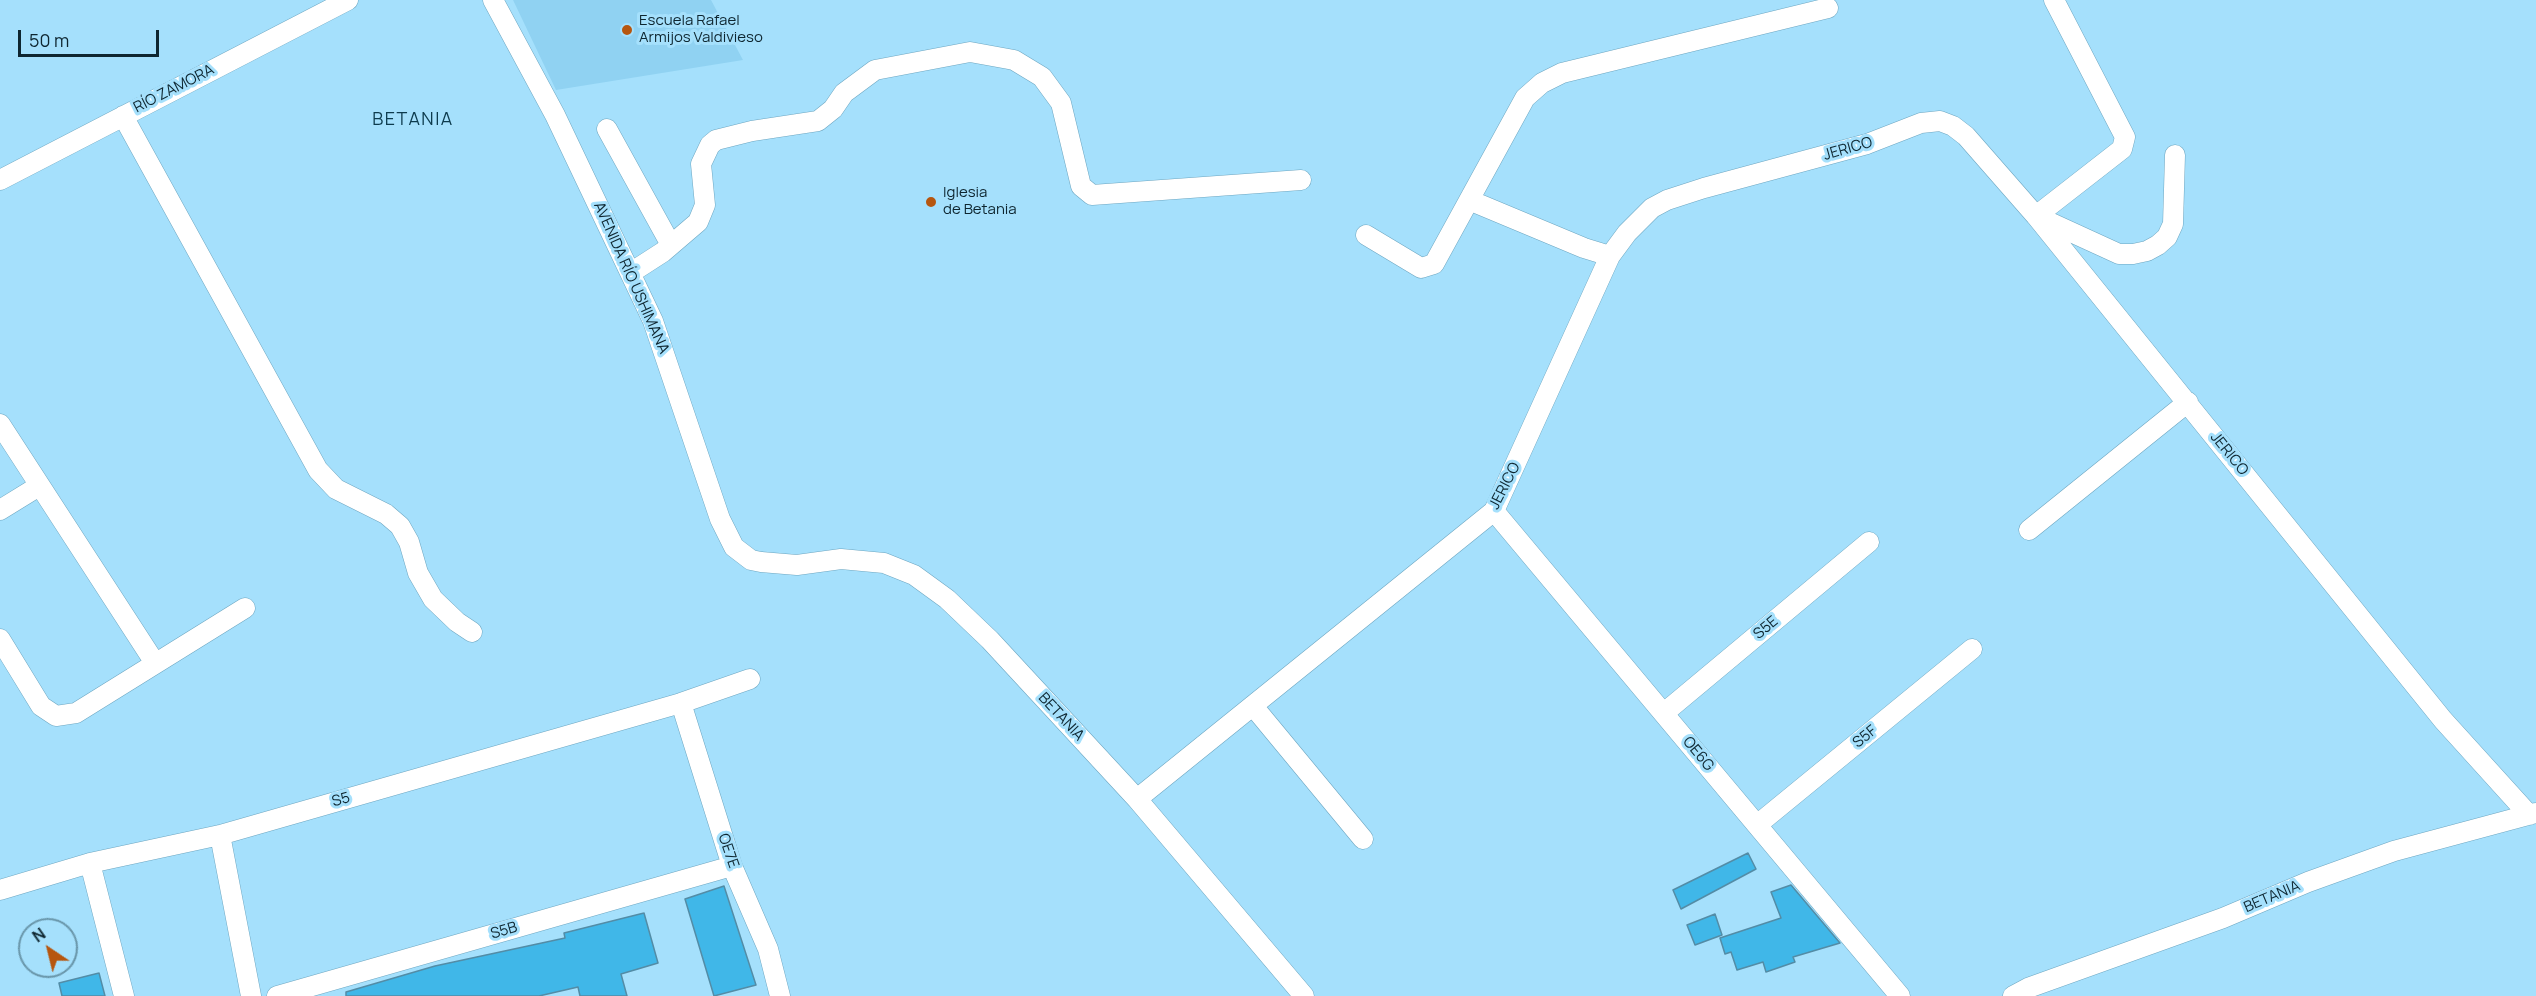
<!DOCTYPE html>
<meta charset="utf-8">
<style>
body{margin:0}
#map{position:relative;width:2536px;height:996px;overflow:hidden;background:#a5e0fc;font-family:Manrope,sans-serif}
canvas{display:block}
.north{position:absolute;left:18px;top:918px;width:60px;height:60px;box-sizing:border-box;background:#a5e0fc;border:2px solid #6996aa;border-radius:50%;rotate:325deg;font-size:16px;font-weight:700;line-height:24px;text-align:center;color:#0e2630}
.north::after{content:'';display:block;margin:auto;width:21px;height:27px;background:#b6560f;clip-path:polygon(50% 0,100% 100%,50% 72%,0 100%)}
.scale{position:absolute;left:18px;top:30px;width:141px;height:27px;box-sizing:border-box;border:3px solid #0e2630;border-top:0;padding-left:8px;font-size:18px;line-height:21px;white-space:nowrap;color:#0e2630;-webkit-text-stroke:4px #a5e0fc;paint-order:stroke}
</style>
<div id="map">
<canvas width="2536" height="996"></canvas>
<div class="north">N</div>
<div class="scale">50 m</div>
</div>
<script>
const context = document.querySelector('canvas').getContext('2d');
context.lineJoin = 'round';
function fill(path, color) { context.fillStyle = color; context.fill(path, 'evenodd'); }
const poly = rows => new Path2D(rows.map(r => 'M' + r).join(''));
function stroke(path, color, width, dash) { context.strokeStyle = color; context.lineWidth = width; context.lineCap = dash ? 'butt' : 'round'; context.setLineDash(dash || []); context.stroke(path); }
function write(font, color, halo, rows, align = 'center') {
  context.font = font + ' Manrope,sans-serif'; context.lineWidth = 6; context.setLineDash([]); context.textBaseline = 'middle'; context.strokeStyle = halo; context.fillStyle = color; for (const [text, x, y, turn = 0] of rows) {
    context.save(); context.translate(x, y); context.rotate((+turn || 0) * Math.PI / 180); context.textAlign = isNaN(turn) ? turn : align; if (halo) context.strokeText(text, 0, 0); context.fillText(text, 0, 0); context.restore();
  }
}
fill(poly([
 [513,0,711,0,743,60,556,90]
]), '#90d2f2');
const building = poly([
 [1748,853,1756,869,1681,909,1673,890,1748,853],
 [1791,885,1840,943,1793,957,1795,962,1766,972,1763,962,1737,970,1731,952,1725,954,1720,938,1781,918,1771,892,1791,885],
 [724,886,756,985,714,996,685,899,724,886],
 [644,913,658,963,621,974,627,996,580,996,578,987,539,996,346,996,346,992,435,966,565,938,564,933,644,913],
 [1715,914,1722,935,1695,945,1687,925,1715,914],
 [99,973,105,996,62,996,59,983,99,973]
]);
fill(building, '#40b7e8');
stroke(building, '#538ca6', 1.5);
const minor = poly([
 [493,0,555,115,653,321,720,519,734,547,751,560,761,562,797,565,841,559,884,563,914,575,947,599,990,640,1137,799,1304,996],
 [2054,0,2125,137,2122,149,2036,216,2119,254,2133,254,2147,251,2158,245,2167,237,2173,224,2175,155],
 [123,116,318,470,336,489,386,514,400,526,409,542,418,573,433,599,457,622,472,632],
 [607,129,671,245],
 [0,180,348,0],
 [1469,200,1584,248,1610,256],
 [1366,235,1421,268,1434,264,1525,98,1542,83,1562,73,1828,8],
 [632,272,663,252,698,222,705,205,701,164,710,145,716,140,752,131,818,121,833,109,844,93,875,70,970,52,1014,60,1042,77,1061,103,1081,186,1092,195,1301,180],
 [0,424,155,663],
 [0,510,39,486],
 [1494,511,1900,996],
 [2029,530,2188,402],
 [0,639,41,706,56,716,76,713,245,608],
 [681,703,732,866,768,949,780,996],
 [1253,706,1363,839],
 [1664,713,1869,542],
 [1137,799,1494,511,1610,256,1627,233,1652,208,1667,200,1704,188,1867,144,1921,123,1940,121,1953,126,1966,136,2036,216,2443,720,2529,815],
 [1757,825,1972,649],
 [220,835,251,996],
 [90,863,124,996],
 [0,890,90,863,220,835,681,703,750,679],
 [277,996,732,866],
 [2013,996,2028,988,2223,918,2308,882,2394,851,2536,813]
]);
stroke(minor, '#6da6c1', 21);
stroke(minor, '#fff', 20);
for (const [x, y, r, color] of [
 [627,30,6,"#b6560f"],
 [931,202,6,"#b6560f"]
]) { const dot = new Path2D(); dot.arc(x, y, r, 0, 2 * Math.PI); context.fillStyle = color; context.fill(dot); stroke(dot, '#a5e0fc', 2); }
write('15px', '#0e2630', '#a5e0fc', [
 ["Escuela Rafael",639,21],
 ["Armijos Valdivieso",639,38],
 ["Iglesia",943,193],
 ["de Betania",943,210]
], 'left');
write('15px', '#0e2630', '#a5e0fc', [
 ["RÍO ZAMORA",174,89,-27],
 ["JERICO",1848,149,-16],
 ["AVENIDA RÍO USHIMANA",631,278,66],
 ["JERICO",2229,454,51],
 ["JERICO",1505,486,-63],
 ["S5E",1766,628,-40],
 ["BETANIA",1061,717,47],
 ["S5F",1865,737,-39],
 ["OE6G",1698,754,50],
 ["S5",341,800,-16],
 ["OE7E",728,851,71],
 ["BETANIA",2272,897,-23],
 ["S5B",504,931,-16]
]);
context.letterSpacing = '1.5px';
write('18px', '#0d3b4d', '#a5e0fc', [
 ["BETANIA",413,120]
]);
context.letterSpacing = '0px';
</script>
